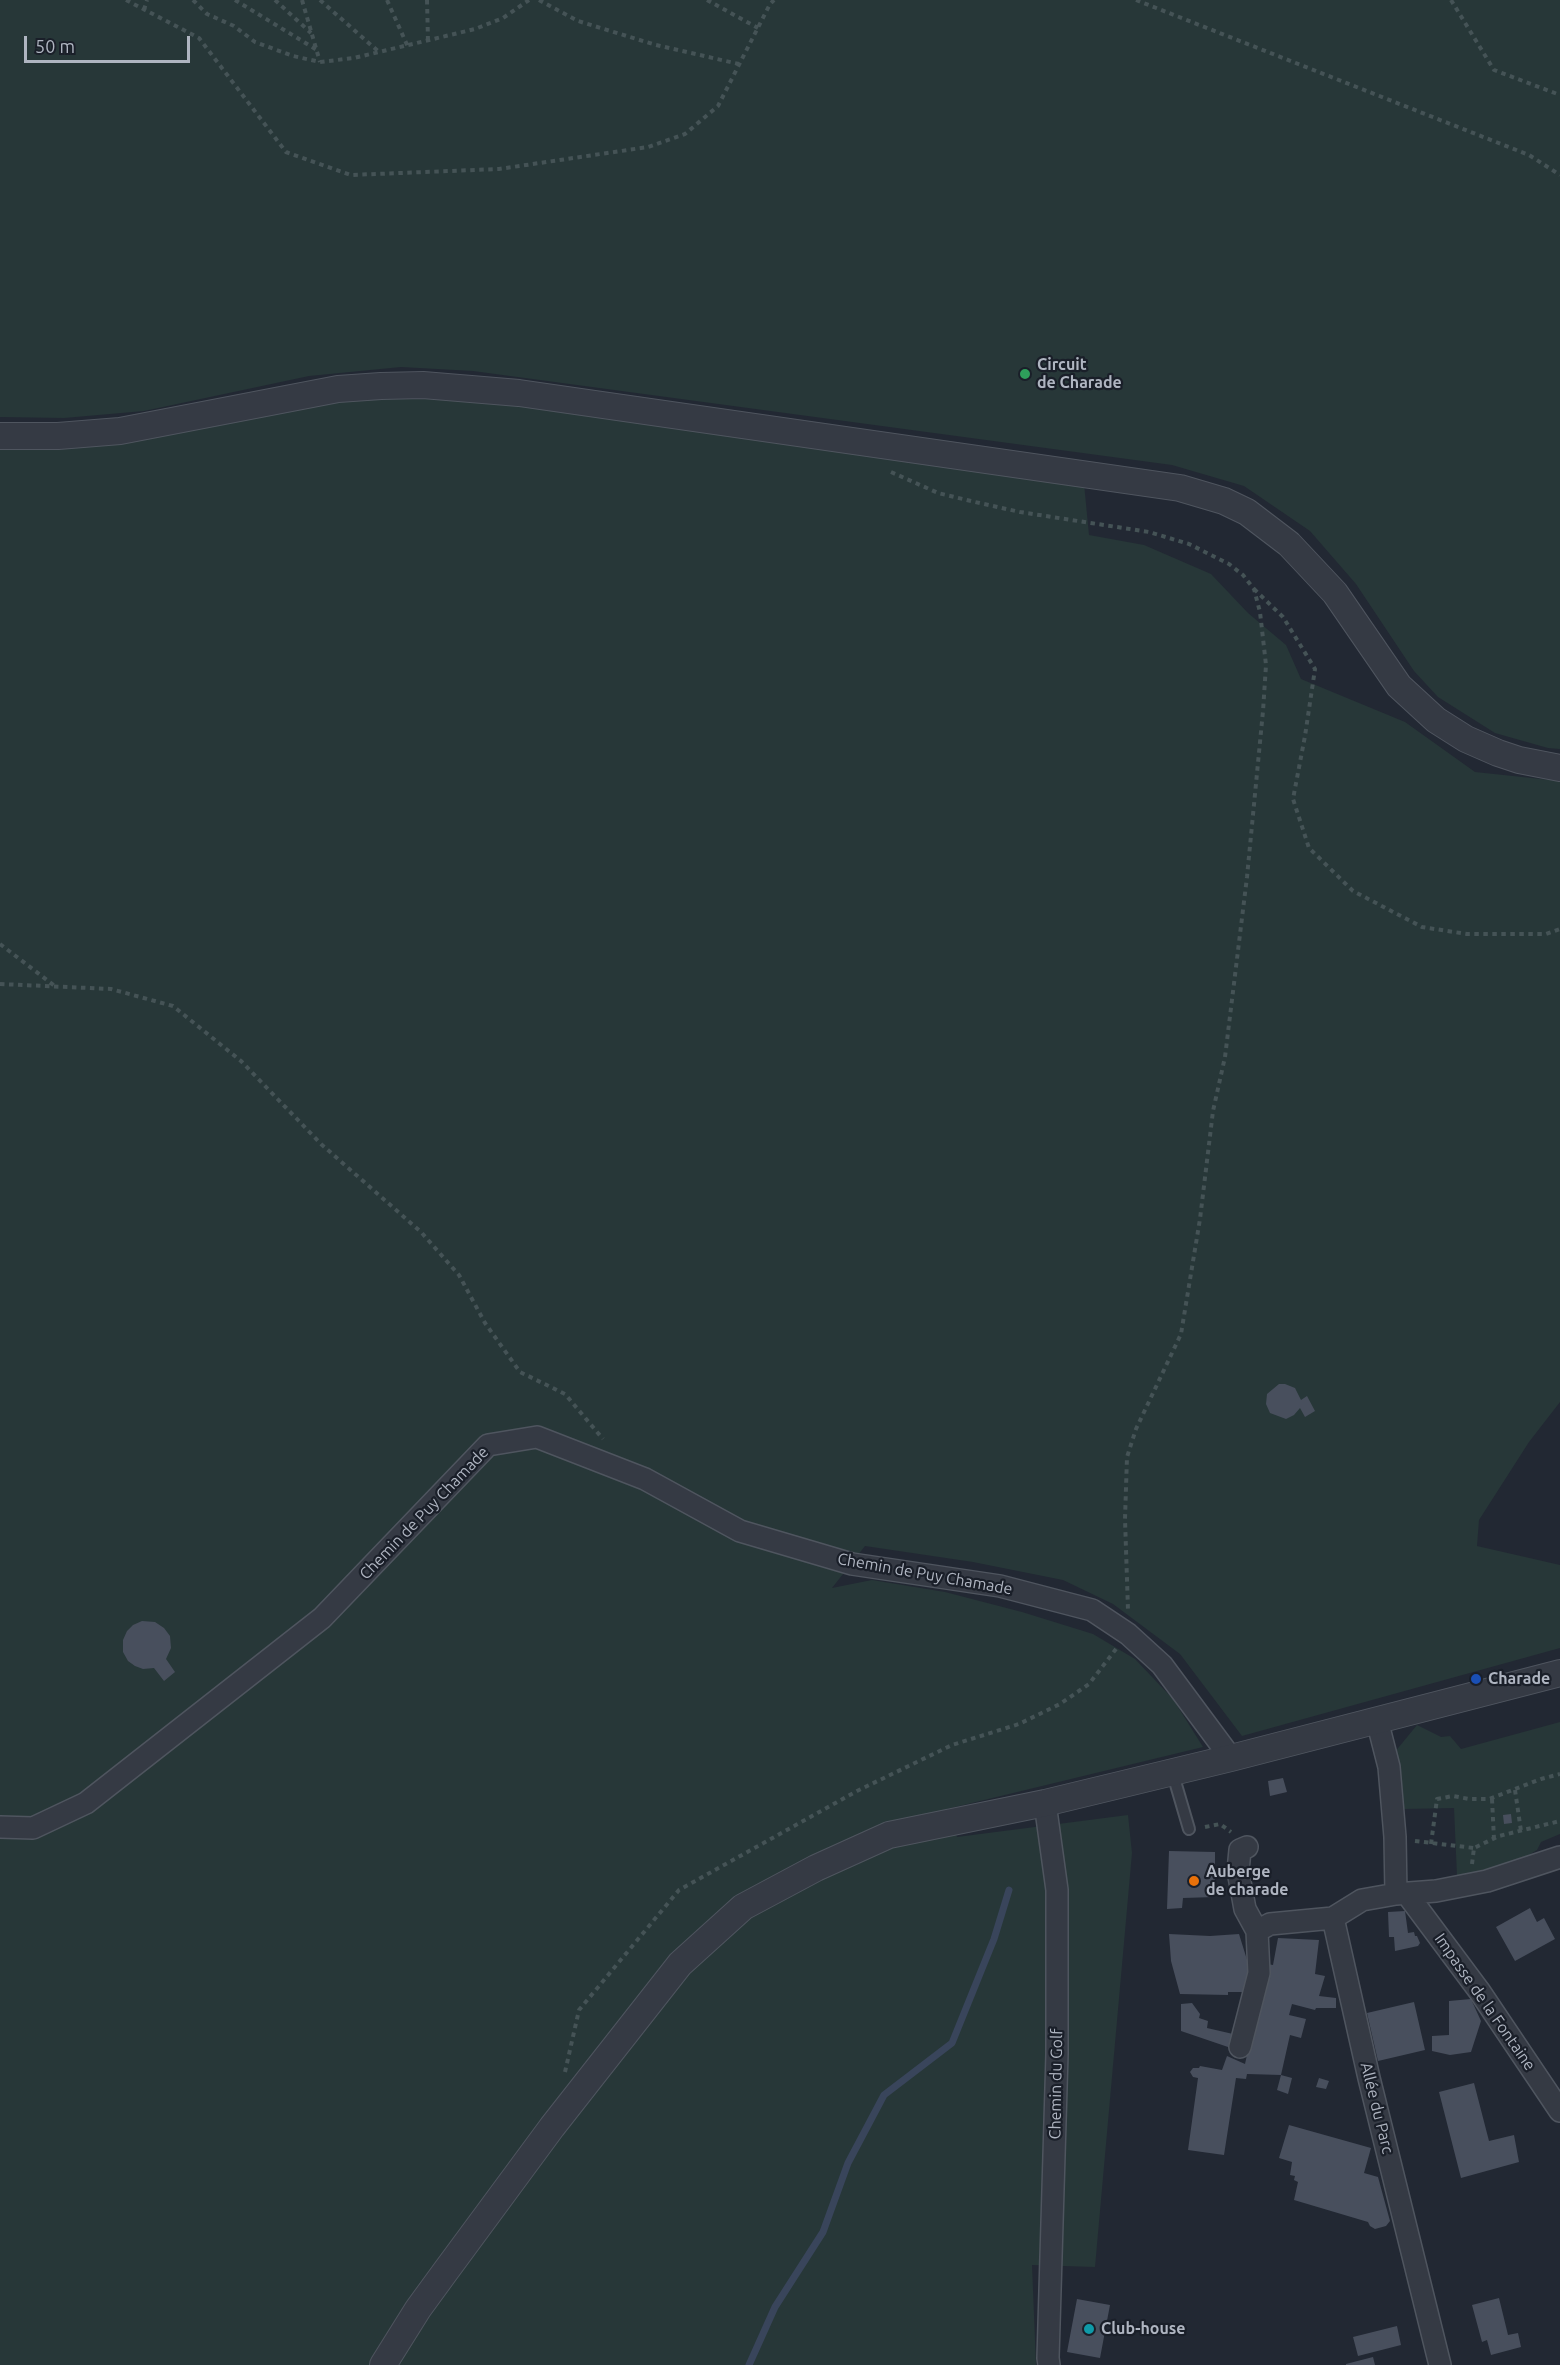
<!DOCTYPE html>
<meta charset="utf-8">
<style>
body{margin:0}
#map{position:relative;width:1560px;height:2365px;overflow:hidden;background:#222833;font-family:Ubuntu,sans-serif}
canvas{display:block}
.scale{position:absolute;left:24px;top:36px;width:166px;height:27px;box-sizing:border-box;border:3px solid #afb5c1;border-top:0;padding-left:8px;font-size:18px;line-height:21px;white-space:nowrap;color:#afb5c1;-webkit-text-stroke:4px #1a1f29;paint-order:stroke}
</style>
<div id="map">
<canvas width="1560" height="2365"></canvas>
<div class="scale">50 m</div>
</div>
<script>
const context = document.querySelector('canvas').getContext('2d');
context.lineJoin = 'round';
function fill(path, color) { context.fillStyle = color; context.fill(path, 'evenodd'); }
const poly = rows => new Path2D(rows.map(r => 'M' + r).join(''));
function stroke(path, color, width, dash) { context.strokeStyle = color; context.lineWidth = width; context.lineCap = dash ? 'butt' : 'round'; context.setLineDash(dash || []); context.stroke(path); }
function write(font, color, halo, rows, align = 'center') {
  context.font = font + ' Ubuntu,sans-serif'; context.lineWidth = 4.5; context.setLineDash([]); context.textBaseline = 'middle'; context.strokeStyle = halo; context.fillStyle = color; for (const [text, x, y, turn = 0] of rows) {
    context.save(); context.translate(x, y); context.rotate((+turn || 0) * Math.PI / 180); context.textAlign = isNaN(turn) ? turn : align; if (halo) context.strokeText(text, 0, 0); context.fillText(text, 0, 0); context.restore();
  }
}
fill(poly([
 [0,0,1560,0,1560,749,1548,748,1495,733,1438,697,1414,671,1356,584,1310,531,1244,486,1172,465,473,371,401,367,309,376,144,411,64,418,0,417],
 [423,385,1083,473,1089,535,1144,545,1211,574,1248,613,1286,645,1301,679,1405,722,1475,772,1560,781,1560,1402,1529,1442,1479,1520,1477,1546,1560,1565,1560,1648,1242,1736,1180,1654,1113,1604,1063,1580,973,1562,865,1546,832,1588,872,1580,945,1592,1022,1612,1093,1634,1135,1659,1173,1699,1203,1747,947,1809,957,1837,1128,1815,1132,1853,1095,2267,1032,2265,1036,2365,0,2365,0,436],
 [1560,1722,1560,1834,1541,1842,1537,1850,1509,1867,1457,1876,1454,1808,1404,1809,1394,1753,1417,1725,1441,1737,1450,1736,1461,1749]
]), '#273738');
stroke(poly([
 [749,2365,775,2307,823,2232,848,2163,884,2095,952,2043,994,1939,1009,1890]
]), '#39455b', 7);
fill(poly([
 [1279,1384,1285,1384,1295,1388,1301,1400,1307,1396,1315,1411,1305,1417,1300,1408,1294,1415,1286,1419,1270,1413,1266,1404,1267,1394],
 [142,1621,155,1622,164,1628,170,1636,171,1648,166,1659,175,1672,164,1681,154,1668,143,1669,135,1666,128,1661,123,1652,123,1640,127,1631,133,1625],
 [1283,1778,1287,1792,1270,1796,1268,1781],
 [1511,1814,1512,1823,1504,1824,1503,1815],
 [1169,1851,1215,1852,1215,1897,1183,1898,1182,1908,1167,1909],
 [1530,1908,1537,1922,1544,1918,1555,1939,1515,1961,1496,1927],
 [1405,1911,1408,1933,1414,1932,1415,1936,1417,1936,1420,1943,1418,1946,1395,1951,1394,1937,1389,1937,1388,1912],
 [1169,1934,1210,1936,1239,1934,1248,1963,1248,1992,1228,1992,1228,1995,1180,1994,1171,1961],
 [1278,1938,1319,1940,1315,1974,1325,1976,1319,1996,1336,1998,1336,2008,1316,2008,1315,2010,1292,2004,1289,2015,1306,2019,1301,2038,1290,2035,1281,2075,1247,2074,1246,2079,1236,2078,1224,2155,1188,2150,1198,2078,1193,2077,1190,2072,1193,2068,1199,2068,1200,2066,1222,2070,1227,2056,1245,2064,1267,1964,1273,1965],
 [1471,1999,1481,2021,1471,2052,1450,2055,1432,2051,1432,2036,1449,2035,1449,2001],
 [1414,2002,1425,2050,1378,2061,1367,2013],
 [1192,2003,1200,2014,1199,2018,1208,2021,1207,2028,1233,2034,1228,2047,1181,2031,1181,2004],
 [1281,2075,1292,2078,1288,2094,1277,2090],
 [1319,2078,1329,2081,1326,2089,1316,2087],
 [1474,2083,1489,2141,1514,2135,1519,2162,1461,2178,1439,2092],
 [1289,2125,1371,2148,1364,2173,1378,2177,1390,2221,1386,2226,1375,2229,1370,2226,1368,2222,1294,2200,1298,2182,1294,2180,1295,2176,1290,2175,1292,2162,1279,2158],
 [1499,2298,1508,2335,1518,2333,1521,2347,1491,2355,1487,2340,1482,2342,1472,2305],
 [1077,2299,1110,2305,1100,2358,1067,2352],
 [1397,2326,1401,2345,1358,2356,1353,2337],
 [1373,2357,1375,2365,1346,2365,1346,2364]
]), '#484f5d');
const service = poly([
 [1172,1771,1189,1829]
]);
const minor = poly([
 [1377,1720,1389,1767,1395,1837,1396,1894],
 [1045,1803,1057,1890,1057,2054,1048,2358,1049,2365],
 [0,1827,33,1828,86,1803,322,1618,488,1445,537,1437,645,1479,740,1531,852,1564,1000,1586,1092,1610,1128,1634,1162,1665,1231,1758],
 [1247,1847,1240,1850,1238,1871,1245,1909,1257,1931],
 [1407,1894,1480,1992,1560,2111],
 [1240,2047,1259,1973,1257,1931,1270,1924,1333,1918],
 [1440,2365,1369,2078,1333,1918,1362,1900,1396,1894,1436,1891,1487,1881,1560,1857]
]);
const tertiary = poly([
 [0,436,58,436,120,431,338,389,381,386,423,385,519,393,1180,488,1224,501,1247,512,1289,544,1335,593,1399,686,1436,720,1466,739,1498,753,1519,760,1560,768],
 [383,2365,418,2309,445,2272,552,2127,680,1964,743,1907,816,1868,889,1835,1045,1803,1231,1758,1560,1673]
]);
stroke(service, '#4f555f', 14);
stroke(minor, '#4f555f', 24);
stroke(tertiary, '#4f555f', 28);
stroke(poly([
 [126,0,199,38,286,152,351,175,499,169,648,147,685,134,718,106,770,4,774,0],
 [193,0,207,14,234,26,255,42,293,56,320,62,354,58,475,29,503,18,529,0],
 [235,0,317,50],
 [275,0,311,33],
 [302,0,320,62],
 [320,0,379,52],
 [387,0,408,47],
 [427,0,428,41],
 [539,0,578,21,656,45,739,64],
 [707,0,758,28],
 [1136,0,1529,155,1560,175],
 [1451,0,1494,70,1560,95],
 [144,10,147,0],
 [891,472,938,493,975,502,1020,512,1149,532,1189,544,1229,564,1243,575,1254,589,1260,612,1266,665,1263,711,1247,877,1225,1057,1213,1111,1200,1219,1181,1334,1136,1429,1127,1457,1125,1519,1128,1610],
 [1254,589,1283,617,1315,669,1305,736,1293,799,1309,848,1353,891,1422,927,1467,934,1546,934,1560,929],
 [0,944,56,987],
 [0,984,111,989,173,1006,241,1061,321,1144,421,1232,459,1275,485,1323,520,1372,565,1394,603,1439],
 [1515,1790,1521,1831],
 [1492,1799,1494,1839],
 [1205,1827,1220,1824,1231,1832],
 [1415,1841,1474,1848],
 [1431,1844,1437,1799,1453,1796,1469,1799,1489,1799,1541,1779,1560,1774],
 [1472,1864,1474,1848,1499,1836,1560,1821],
 [565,2072,579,2010,679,1890,857,1791,952,1745,1019,1724,1060,1704,1089,1684,1116,1649]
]), '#455356', 4, [4.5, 4.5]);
stroke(service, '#353a44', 10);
stroke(minor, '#353a44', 21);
stroke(tertiary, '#353a44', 26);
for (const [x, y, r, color] of [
 [1025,374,6,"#2e9e5b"],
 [1476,1679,6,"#1a4fb4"],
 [1194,1881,6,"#e8710a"],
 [1089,2329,6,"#0f9aa8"]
]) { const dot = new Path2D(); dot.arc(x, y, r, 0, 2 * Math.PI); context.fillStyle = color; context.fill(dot); stroke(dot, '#1a1f29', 2); }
write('bold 16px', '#afb5c1', '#1a1f29', [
 ["Circuit",1037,365],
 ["de Charade",1037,383],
 ["Charade",1488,1679],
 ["Auberge",1206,1872],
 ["de charade",1206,1890],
 ["Club-house",1101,2329]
], 'left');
write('16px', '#afb5c1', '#1a1f29', [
 ["Chemin de Puy Chamade",424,1513,-46],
 ["Chemin de Puy Chamade",925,1574,10],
 ["Impasse de la Fontaine",1485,2002,55],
 ["Chemin du Golf",1056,2084,-89],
 ["Allée du Parc",1377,2108,76]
]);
</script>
